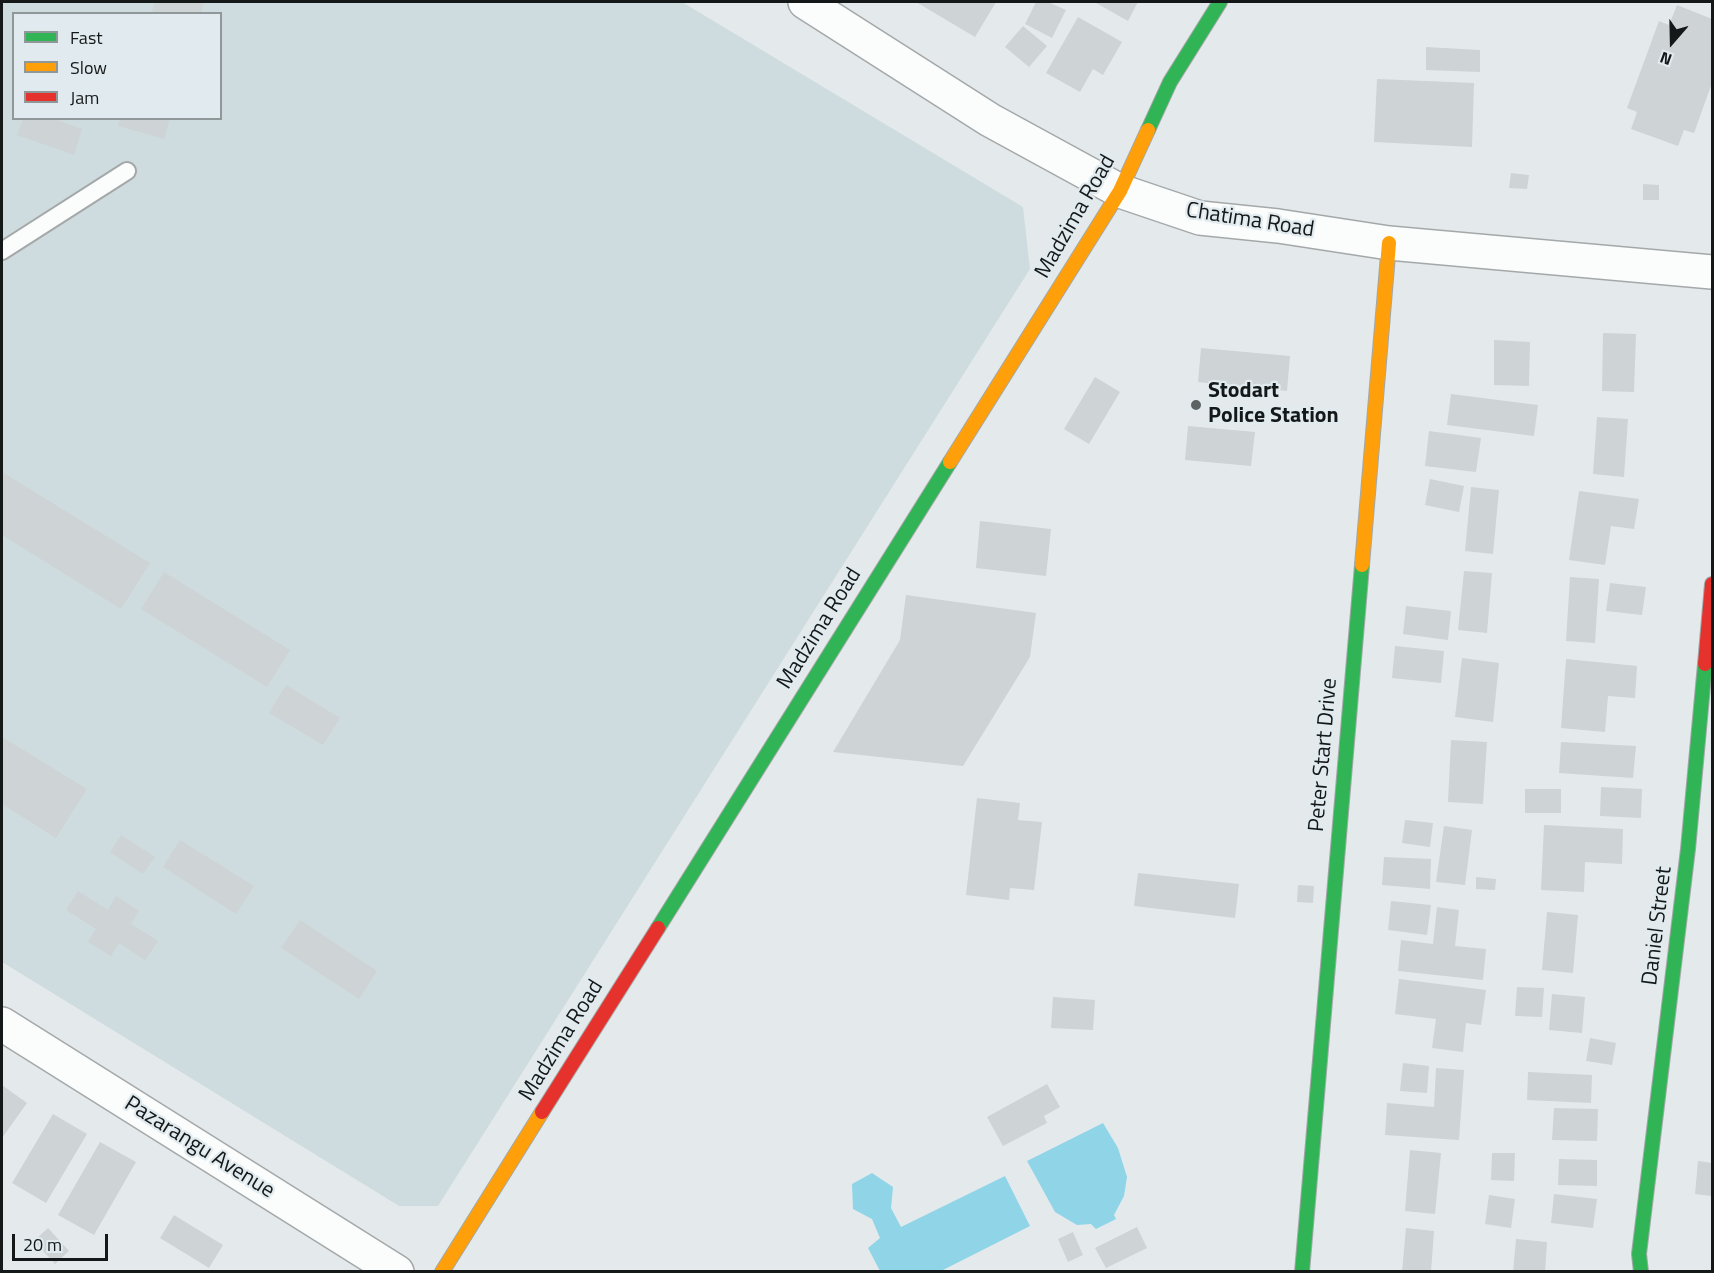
<!DOCTYPE html>
<style>
body{margin:0}
#map{position:relative;width:1714px;height:1273px;overflow:hidden;background:#e4eaec;font-family:"Titillium Web",sans-serif}
canvas{display:block}
.frame{position:absolute;inset:0;border:3px solid #151819;pointer-events:none}
.legend{position:absolute;left:12px;top:12px;width:210px;height:108px;box-sizing:border-box;background:#e1ebef;border:2px solid #8f9799;margin:0;padding:8px 10px;list-style:none;font-size:18px;color:#151819}
.legend li{display:flex;align-items:center;gap:12px;height:30px}
.legend b{width:30px;border:2px solid #8f9799}
.north{position:absolute;left:1642px;top:12px;width:60px;height:60px;-webkit-text-stroke:4px #e1ebef;paint-order:stroke;rotate:200deg;font-size:16px;font-weight:700;line-height:24px;text-align:center;color:#151819}
.north::after{content:'';display:block;margin:auto;width:21px;height:27px;background:#151819;clip-path:polygon(50% 0,100% 100%,50% 72%,0 100%)}
.scale{position:absolute;left:12px;top:1234px;width:96px;height:27px;box-sizing:border-box;border:3px solid #151819;border-top:0;padding-left:8px;font-size:18px;line-height:21px;white-space:nowrap;color:#151819;-webkit-text-stroke:4px #e1ebef;paint-order:stroke}
</style>
<div id="map">
<canvas width="1714" height="1273"></canvas>
<div class="frame"></div>
<ul class="legend">
<li><b style="height:8px;background:#30b455"></b>Fast</li>
<li><b style="height:8px;background:#ff9f0a"></b>Slow</li>
<li><b style="height:8px;background:#e5322d"></b>Jam</li>
</ul>
<div class="north">N</div>
<div class="scale">20 m</div>
</div>
<script>
const context = document.querySelector('canvas').getContext('2d');
context.lineJoin = 'round';
function fill(path, color) { context.fillStyle = color; context.fill(path, 'evenodd'); }
const poly = rows => new Path2D(rows.map(r => 'M' + r).join(''));
function stroke(path, color, width, dash) { context.strokeStyle = color; context.lineWidth = width; context.lineCap = dash ? 'butt' : 'round'; context.setLineDash(dash || []); context.stroke(path); }
function write(font, color, halo, rows, align = 'center') {
  context.font = font + ' "Titillium Web",sans-serif'; context.lineWidth = 4.5; context.setLineDash([]); context.textBaseline = 'middle'; context.strokeStyle = halo; context.fillStyle = color; for (const [text, x, y, turn = 0] of rows) {
    context.save(); context.translate(x, y); context.rotate((+turn || 0) * Math.PI / 180); context.textAlign = isNaN(turn) ? turn : align; if (halo) context.strokeText(text, 0, 0); context.fillText(text, 0, 0); context.restore();
  }
}
fill(poly([
 [2,2,682,2,1023,207,1030,269,438,1206,399,1206,2,962],
 [14,14,220,14,220,118,14,118]
]), '#cfdcdf');
fill(poly([
 [1103,1123,1118,1148,1127,1177,1124,1196,1114,1215,1116,1219,1096,1229,1091,1224,1077,1225,1055,1212,1027,1161],
 [872,1173,893,1187,891,1208,901,1227,1005,1176,1030,1226,941,1271,880,1271,868,1248,880,1238,872,1219,853,1209,852,1184]
]), '#8fd4e7');
fill(poly([
 [155,2,204,2,201,14,151,14],
 [916,2,996,2,975,37],
 [1036,2,1048,2,1066,10,1052,38,1025,24],
 [1097,2,1138,2,1128,21,1096,3],
 [1677,5,1712,19,1712,83,1694,133,1684,130,1678,146,1631,129,1637,112,1627,108,1659,21,1669,25],
 [1078,17,1122,42,1103,75,1093,69,1080,92,1046,73],
 [1023,26,1047,46,1029,67,1005,47],
 [1426,47,1480,50,1480,72,1426,70],
 [1377,79,1474,83,1472,147,1374,142],
 [23,118,52,118,82,129,74,155,17,135],
 [120,118,170,118,164,139,118,126],
 [1511,173,1529,175,1527,189,1509,188],
 [1643,184,1659,185,1659,200,1643,200],
 [1603,333,1636,334,1634,392,1602,391],
 [1494,340,1530,342,1529,386,1494,385],
 [1201,348,1290,356,1287,391,1198,382],
 [1095,377,1120,392,1089,444,1064,429],
 [1451,394,1538,405,1534,436,1447,425],
 [1597,417,1628,419,1624,477,1593,474],
 [1188,426,1255,432,1251,466,1185,460],
 [1429,431,1481,438,1476,472,1425,466],
 [2,472,150,563,121,609,2,535],
 [1430,479,1464,486,1459,512,1425,505],
 [1471,487,1499,490,1493,554,1465,551],
 [1579,491,1639,499,1634,529,1611,526,1605,565,1569,560],
 [980,521,1051,529,1046,576,976,568],
 [1464,571,1492,573,1487,633,1458,630],
 [164,572,290,650,267,687,141,609],
 [1570,577,1599,579,1595,643,1566,641],
 [1610,583,1646,587,1642,615,1606,611],
 [906,595,1036,613,1030,657,963,766,833,752,900,640],
 [1406,606,1451,611,1448,640,1403,634],
 [1395,646,1444,651,1441,683,1392,678],
 [1462,658,1499,663,1493,722,1455,717],
 [1566,659,1637,666,1635,698,1608,696,1605,732,1561,728],
 [286,685,340,718,323,745,269,713],
 [2,737,87,789,56,838,2,804],
 [1451,740,1487,742,1483,804,1448,802],
 [1561,742,1636,746,1633,778,1559,773],
 [1601,787,1642,789,1641,818,1600,816],
 [1525,789,1561,789,1561,813,1525,813],
 [977,798,1020,803,1018,820,1042,822,1034,890,1010,888,1009,900,966,895],
 [1405,820,1433,823,1430,847,1402,843],
 [1544,825,1623,829,1622,864,1585,862,1584,892,1541,890],
 [1444,826,1472,830,1465,885,1436,882],
 [121,835,155,857,143,874,110,852],
 [180,840,254,886,236,914,163,867],
 [1384,857,1431,859,1430,889,1382,885],
 [1138,873,1239,884,1235,918,1134,906],
 [1476,877,1496,879,1495,890,1476,889],
 [1298,885,1314,886,1313,903,1297,902],
 [78,891,108,910,116,896,139,911,131,924,158,941,145,960,119,943,111,956,88,942,96,929,66,910],
 [1391,901,1431,905,1427,935,1388,930],
 [1437,907,1459,910,1455,946,1486,949,1483,980,1398,971,1401,940,1433,944],
 [1547,912,1578,915,1573,973,1542,970],
 [300,920,377,971,359,999,281,948],
 [1399,979,1486,990,1481,1025,1466,1023,1463,1052,1432,1048,1436,1019,1395,1014],
 [1517,987,1544,988,1542,1017,1515,1016],
 [1552,994,1585,997,1582,1033,1549,1030],
 [1053,997,1095,1000,1093,1030,1051,1028],
 [1590,1038,1616,1043,1612,1065,1586,1061],
 [1403,1063,1429,1066,1427,1093,1400,1091],
 [1436,1068,1464,1070,1459,1140,1385,1135,1387,1103,1434,1107],
 [1528,1072,1592,1075,1591,1103,1527,1100],
 [1047,1084,1060,1107,1044,1116,1047,1123,1003,1146,987,1117],
 [2,1085,27,1103,2,1138],
 [1554,1108,1598,1109,1597,1141,1552,1140],
 [53,1114,87,1134,46,1203,12,1183],
 [100,1142,136,1162,94,1235,58,1215],
 [1410,1150,1441,1153,1435,1214,1405,1211],
 [1492,1153,1515,1153,1514,1181,1491,1180],
 [1559,1159,1597,1160,1597,1186,1558,1185],
 [1698,1161,1712,1163,1712,1196,1695,1194],
 [1554,1194,1597,1199,1593,1228,1551,1223],
 [1489,1195,1515,1199,1511,1228,1485,1224],
 [174,1215,223,1245,209,1268,160,1238],
 [1137,1227,1147,1248,1106,1268,1095,1248],
 [48,1228,69,1251,55,1264,34,1241],
 [1406,1228,1434,1231,1431,1272,1402,1272],
 [1073,1232,1083,1255,1068,1262,1058,1239],
 [1516,1239,1547,1242,1545,1272,1513,1272]
]), '#ced3d5');
const lane = poly([
 [2,251,127,171]
]);
const street = poly([
 [805,2,990,120,1120,191,1200,218,1278,226,1389,243,1712,272],
 [2,1024,397,1272]
]);
const fast = poly([
 [1148,130,1170,82,1220,2],
 [658,928,950,462],
 [1302,1272,1362,565],
 [1641,1272,1639,1254,1688,849,1705,664]
]);
const slow = poly([
 [950,462,1120,191,1148,130],
 [1362,565,1389,243],
 [442,1272,542,1112]
]);
const jam = poly([
 [1705,664,1712,584],
 [542,1112,658,928]
]);
stroke(lane, '#a4a8a9', 20);
stroke(street, '#a4a8a9', 36);
stroke(fast, '#a4a8a9', 16);
stroke(slow, '#a4a8a9', 16);
stroke(jam, '#a4a8a9', 16);
stroke(lane, '#fbfcfc', 16);
stroke(street, '#fbfcfc', 33);
stroke(fast, '#30b455', 14);
stroke(slow, '#ff9f0a', 14);
stroke(jam, '#e5322d', 14);
for (const [x, y, r, color] of [
 [1196,405,6,"#5d6263"]
]) { const dot = new Path2D(); dot.arc(x, y, r, 0, 2 * Math.PI); context.fillStyle = color; context.fill(dot); stroke(dot, '#e1ebef', 2); }
write('22px', '#151819', '#e1ebef', [
 ["Madzima Road",1076,217,-60],
 ["Chatima Road",1250,221,9],
 ["Madzima Road",820,629,-58],
 ["Peter Start Drive",1324,755,-85],
 ["Daniel Street",1658,926,-83],
 ["Madzima Road",562,1041,-58],
 ["Pazarangu Avenue",199,1148,32]
]);
write('bold 22px', '#151819', '#e1ebef', [
 ["Stodart",1208,392],
 ["Police Station",1208,417]
], 'left');
</script>
